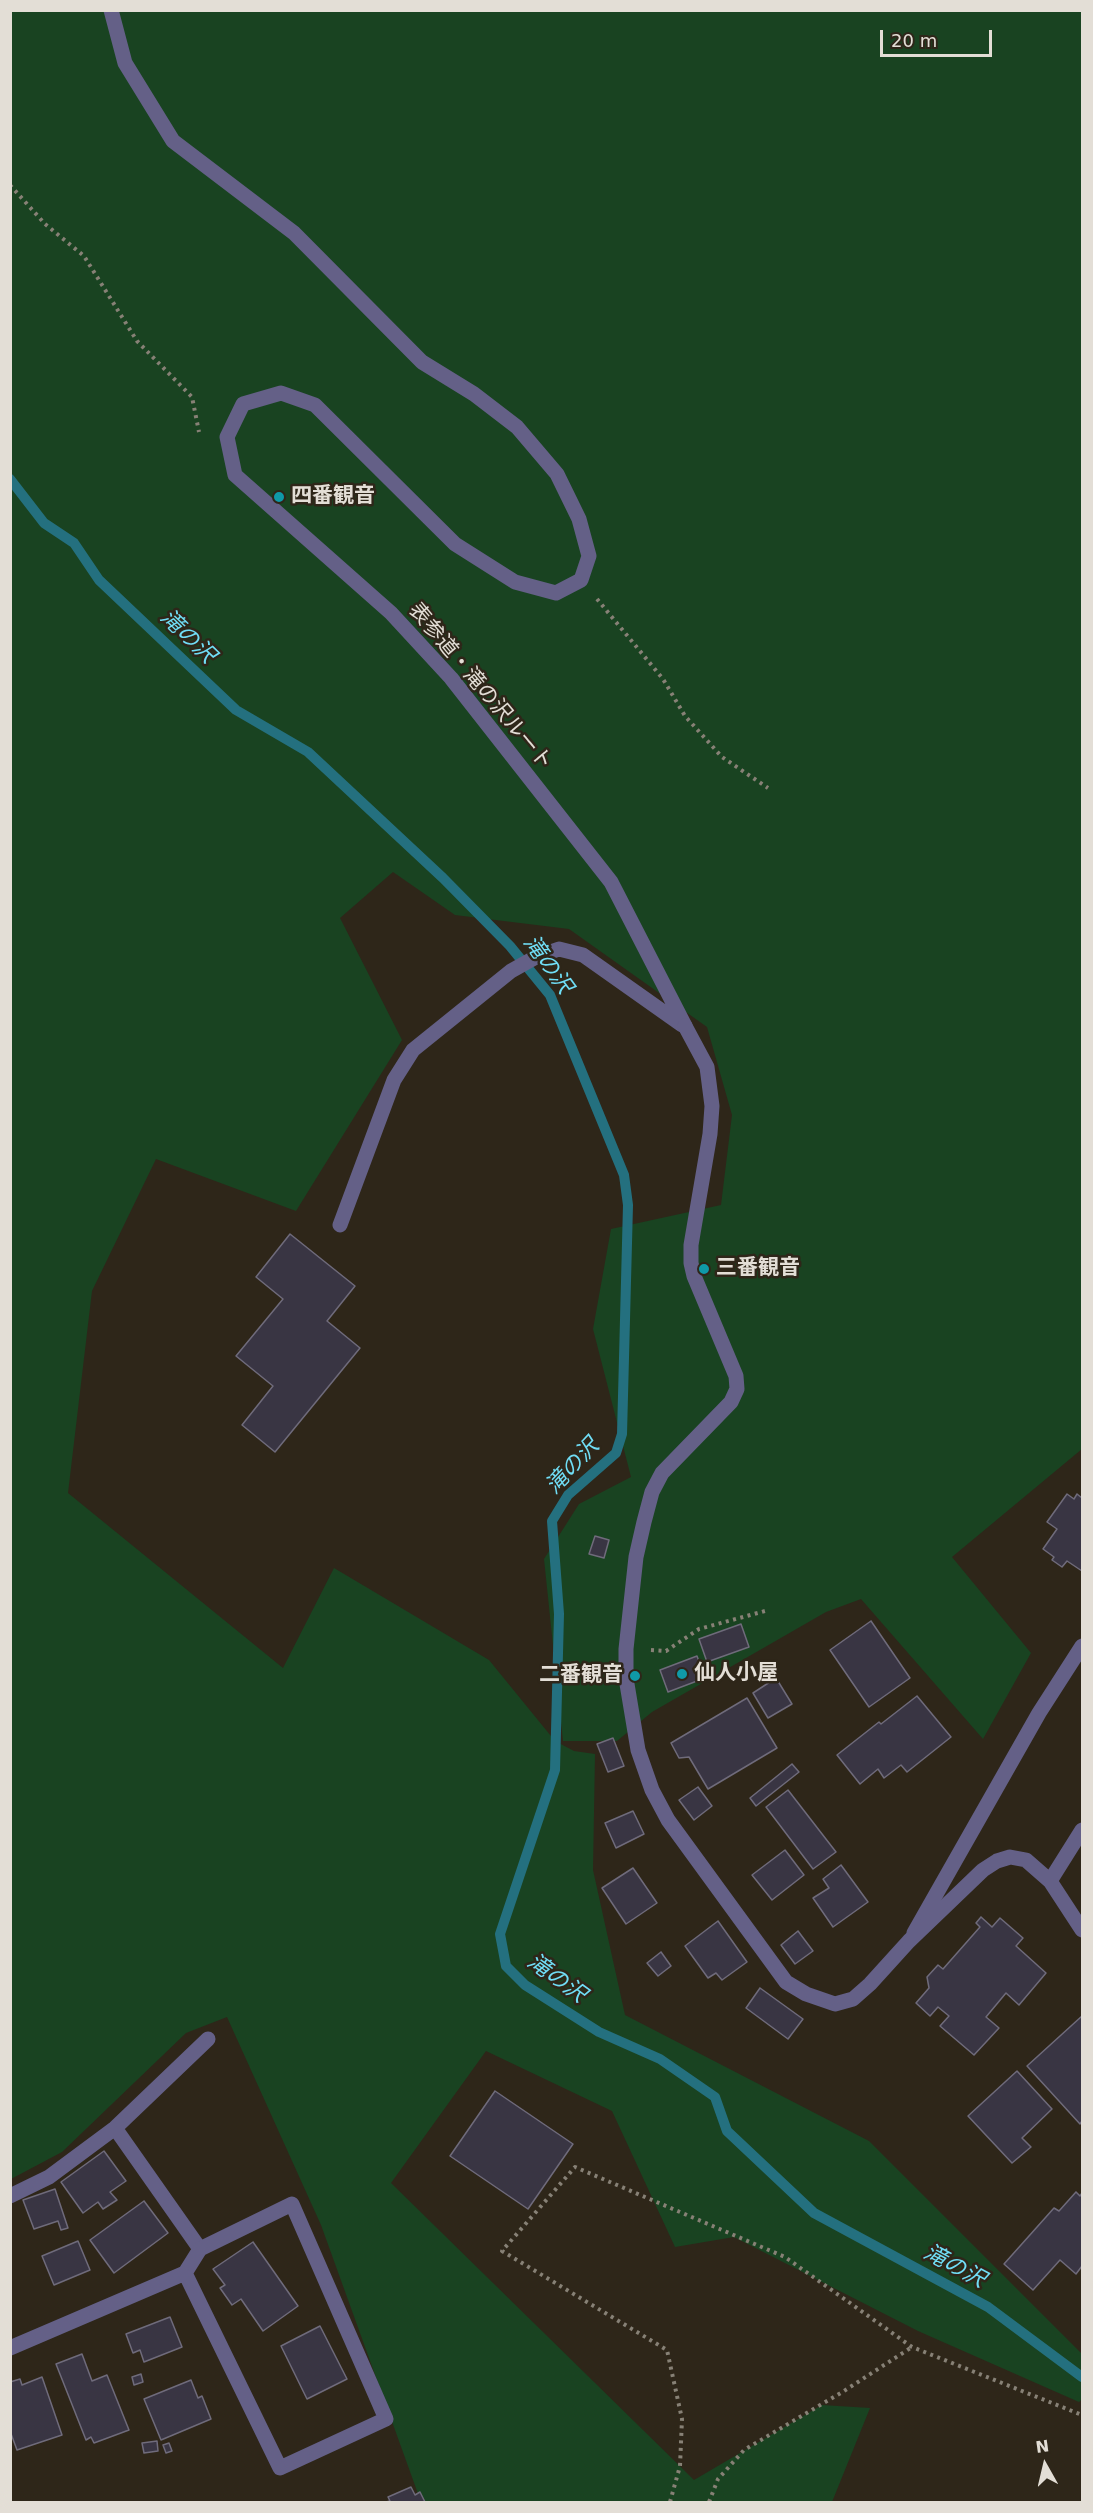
<!DOCTYPE html>
<meta charset="utf-8">
<style>
body{margin:0}
#map{position:relative;width:1093px;height:2513px;overflow:hidden;background:#2e2619;font-family:"DejaVu Sans",sans-serif}
canvas{display:block}
.frame{position:absolute;inset:0;border:12px solid #e3ded6;pointer-events:none}
.north{position:absolute;left:1015px;top:2435px;width:60px;height:60px;-webkit-text-stroke:4px #2e2619;paint-order:stroke;rotate:352deg;font-size:16px;font-weight:700;line-height:24px;text-align:center;color:#e3ded6}
.north::after{content:'';display:block;margin:auto;width:21px;height:27px;background:#e3ded6;clip-path:polygon(50% 0,100% 100%,50% 72%,0 100%)}
.scale{position:absolute;left:880px;top:30px;width:112px;height:27px;box-sizing:border-box;border:3px solid #e3ded6;border-top:0;padding-left:8px;font-size:18px;line-height:21px;white-space:nowrap;color:#e3ded6;-webkit-text-stroke:4px #2e2619;paint-order:stroke}
</style>
<div id="map">
<canvas width="1093" height="2513"></canvas>
<div class="frame"></div>
<div class="north">N</div>
<div class="scale">20 m</div>
</div>
<script>
const context = document.querySelector('canvas').getContext('2d');
context.lineJoin = 'round';
function fill(path, color) { context.fillStyle = color; context.fill(path, 'evenodd'); }
const poly = rows => new Path2D(rows.map(r => 'M' + r).join(''));
function stroke(path, color, width, dash) { context.strokeStyle = color; context.lineWidth = width; context.lineCap = dash ? 'butt' : 'round'; context.setLineDash(dash || []); context.stroke(path); }
function write(font, color, halo, rows, align = 'center') {
  context.font = font + ' "DejaVu Sans","Noto Sans JP",sans-serif'; context.lineWidth = 5; context.setLineDash([]); context.textBaseline = 'middle'; context.strokeStyle = halo; context.fillStyle = color; for (const [text, x, y, turn = 0] of rows) {
    context.save(); context.translate(x, y); context.rotate((+turn || 0) * Math.PI / 180); context.textAlign = isNaN(turn) ? turn : align; if (halo) context.strokeText(text, 0, 0); context.fillText(text, 0, 0); context.restore();
  }
}
fill(poly([
 [11,11,1082,11,1082,1449,952,1557,1031,1653,983,1739,861,1599,826,1612,652,1712,617,1741,563,1741,544,1559,579,1504,631,1477,593,1329,611,1229,721,1205,732,1115,707,1027,569,929,455,915,393,872,340,918,402,1040,296,1211,156,1159,92,1291,68,1493,283,1668,334,1568,489,1660,555,1741,574,1751,595,1754,593,1870,625,2015,869,2141,1082,2354,1082,2399,1079,2402,918,2331,734,2237,675,2247,612,2111,486,2051,391,2183,694,2480,822,2405,870,2408,832,2502,421,2502,321,2225,227,2017,186,2033,62,2152,11,2179]
]), '#194321');
stroke(poly([
 [10,479,44,523,74,543,99,580,236,710,308,752,443,878,510,946,550,995,624,1175,628,1205,622,1434,616,1453,568,1495,552,1521,559,1614,555,1770,500,1934,506,1966,525,1985,599,2032,660,2059,715,2097,727,2131,814,2213,988,2307,1082,2377]
]), '#24707f', 10);
const building = poly([
 [290,1234,355,1286,327,1321,360,1348,275,1452,242,1425,273,1386,236,1356,283,1299,256,1277,290,1234],
 [1067,1494,1074,1499,1077,1494,1082,1498,1082,1571,1067,1561,1062,1567,1052,1560,1054,1557,1043,1549,1057,1529,1047,1522,1067,1494],
 [595,1536,609,1540,604,1558,589,1554,595,1536],
 [871,1621,910,1678,869,1707,830,1650,871,1621],
 [741,1624,749,1647,707,1662,699,1639,741,1624],
 [697,1656,705,1678,668,1692,660,1670,697,1656],
 [776,1678,792,1704,768,1718,753,1693,776,1678],
 [917,1696,951,1737,907,1772,901,1765,884,1778,878,1769,860,1784,837,1755,879,1722,881,1724,917,1696],
 [747,1698,777,1748,708,1789,689,1757,679,1758,671,1743,747,1698],
 [613,1738,624,1766,608,1772,597,1744,613,1738],
 [792,1764,799,1772,756,1806,750,1798,792,1764],
 [698,1787,712,1806,694,1820,679,1800,698,1787],
 [788,1790,836,1852,813,1869,766,1807,788,1790],
 [633,1811,644,1834,616,1848,605,1823,633,1811],
 [785,1850,804,1875,772,1900,752,1875,785,1850],
 [841,1865,868,1902,833,1927,813,1898,829,1888,823,1879,841,1865],
 [633,1868,657,1903,626,1924,602,1888,633,1868],
 [981,1917,992,1927,1000,1918,1023,1938,1016,1946,1046,1973,1019,2005,1006,1993,986,2017,999,2028,974,2055,940,2026,949,2016,938,2007,930,2016,916,2003,929,1988,927,1977,938,1965,943,1969,980,1927,976,1923,981,1917],
 [718,1921,747,1962,722,1980,716,1973,708,1978,685,1946,718,1921],
 [798,1931,813,1951,795,1964,781,1945,798,1931],
 [661,1952,671,1966,658,1976,647,1963,661,1952],
 [760,1988,803,2019,788,2039,746,2008,760,1988],
 [1082,2016,1082,2121,1080,2124,1027,2066,1082,2016],
 [1017,2071,1052,2109,1022,2138,1031,2147,1012,2163,968,2116,1017,2071],
 [495,2091,573,2144,528,2209,450,2156,495,2091],
 [104,2151,126,2181,110,2192,117,2200,103,2209,98,2202,83,2213,61,2182,104,2151],
 [55,2189,68,2228,61,2230,58,2221,34,2229,23,2200,55,2189],
 [1076,2192,1080,2196,1082,2193,1082,2266,1076,2274,1060,2260,1033,2290,1004,2264,1054,2208,1059,2211,1076,2192],
 [144,2201,168,2233,114,2273,90,2240,144,2201],
 [78,2241,90,2270,54,2285,42,2256,78,2241],
 [253,2242,298,2306,263,2331,241,2299,232,2305,220,2288,225,2285,213,2269,253,2242],
 [170,2317,182,2347,144,2362,140,2350,133,2353,126,2334,170,2317],
 [320,2326,347,2379,307,2399,281,2346,320,2326],
 [82,2354,92,2381,107,2375,129,2430,94,2443,91,2437,86,2440,56,2364,82,2354],
 [141,2374,143,2382,134,2385,132,2377,141,2374],
 [42,2377,62,2435,17,2450,10,2431,10,2382,20,2379,22,2385,42,2377],
 [191,2380,198,2398,202,2396,211,2419,161,2440,144,2399,191,2380],
 [157,2441,158,2451,144,2453,142,2443,157,2441],
 [169,2443,172,2451,166,2453,163,2445,169,2443],
 [411,2487,415,2495,420,2492,425,2502,386,2502,390,2501,388,2497,411,2487]
]);
fill(building, '#393543');
stroke(building, '#6f6b7b', 1.5);
stroke(poly([
 [10,185,45,224,84,256,137,341,192,397,199,432],
 [597,599,663,679,685,716,722,757,768,788],
 [651,1650,666,1651,699,1629,765,1611],
 [670,2502,680,2466,682,2419,667,2350,502,2251,575,2167,785,2257,912,2347,1082,2415],
 [709,2502,718,2479,744,2450,844,2391,912,2347]
]), '#878176', 4, [3, 4.5]);
stroke(poly([
 [111,10,125,63,173,141,294,233,422,362,474,394,517,427,557,474,579,519,589,556,581,580,556,593,515,582,455,544,315,405,281,393,243,404,227,437,235,475,391,613,451,678,611,882,685,1026],
 [340,1225,394,1080,413,1050,511,971,536,957,559,949,583,955,682,1025],
 [914,1933,1039,1713,1082,1646],
 [115,2128,200,2249],
 [10,2196,49,2177,115,2128,208,2039]
]), '#646087', 15);
stroke(poly([
 [685,1026,707,1067,712,1106,710,1134,691,1245,691,1263,694,1276,736,1376,737,1389,731,1402,662,1473,652,1492,644,1522,636,1557,626,1649,626,1678,638,1750,652,1790,668,1820,786,1982,806,1994,835,2004,853,1999,870,1984,909,1941,983,1870,997,1861,1010,1857,1026,1860,1050,1881,1082,1930],
 [1050,1881,1082,1830],
 [10,2348,185,2273,200,2249,292,2204,386,2419,280,2468,185,2273]
]), '#646087', 15);
for (const [x, y, r, color] of [
 [279,497,6,"#0f9aa8"],
 [704,1269,6,"#0f9aa8"],
 [682,1674,6,"#0f9aa8"],
 [635,1676,6,"#0f9aa8"]
]) { const dot = new Path2D(); dot.arc(x, y, r, 0, 2 * Math.PI); context.fillStyle = color; context.fill(dot); stroke(dot, '#2e2619', 2); }
write('bold 21px', '#e3ded6', '#2e2619', [
 ["四番観音",291,497],
 ["三番観音",716,1269],
 ["仙人小屋",694,1674],
 ["二番観音",623,1676,"right"]
], 'left');
write('21px', '#e3ded6', '#2e2619', [
 ["表参道・滝の沢ルート",480,687,50]
]);
write('italic 22px', '#70def6', '#2e2619', [
 ["滝の沢",187,637,44],
 ["滝の沢",547,965,54],
 ["滝の沢",573,1467,-47],
 ["滝の沢",556,1979,36],
 ["滝の沢",954,2267,28]
]);
</script>
